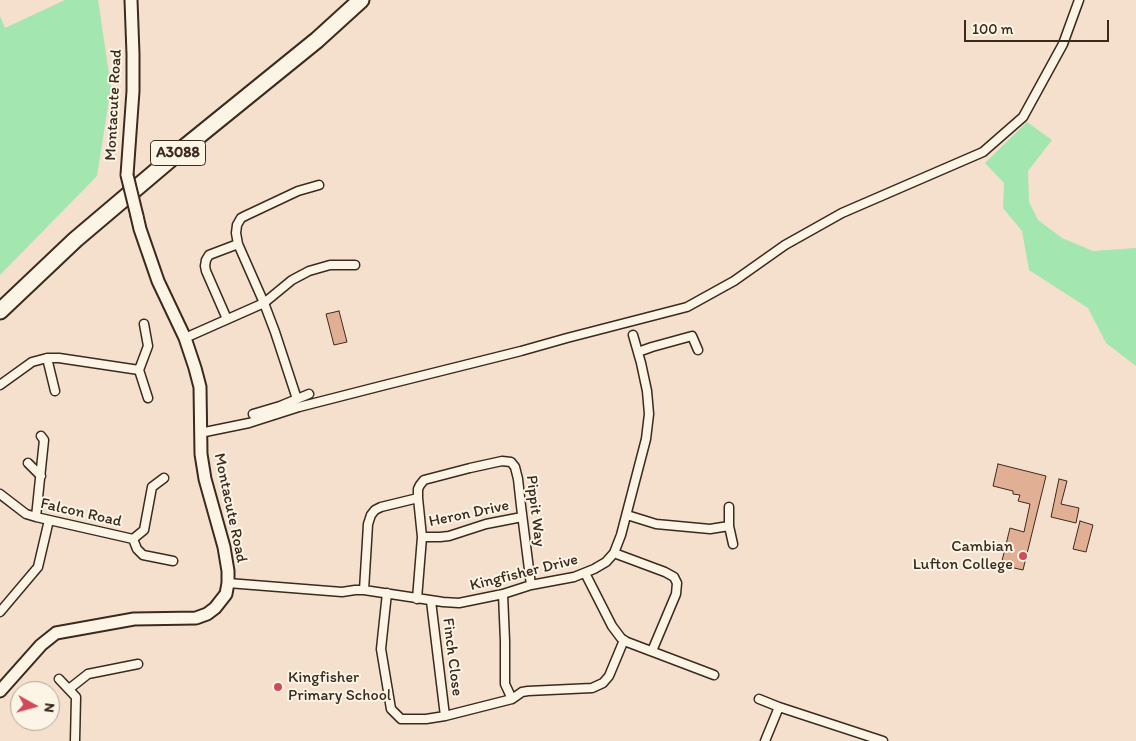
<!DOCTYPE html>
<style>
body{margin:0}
#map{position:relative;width:1136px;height:741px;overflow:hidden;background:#f4e0cc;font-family:Itim,sans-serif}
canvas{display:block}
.north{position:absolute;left:10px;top:681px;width:50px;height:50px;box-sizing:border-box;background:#fcf5e5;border:1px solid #afa495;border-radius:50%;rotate:97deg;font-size:14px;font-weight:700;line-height:20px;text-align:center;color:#3b2a1e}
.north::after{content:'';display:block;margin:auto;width:18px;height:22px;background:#d1495b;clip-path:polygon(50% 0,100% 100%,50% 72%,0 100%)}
.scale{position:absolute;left:964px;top:20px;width:145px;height:22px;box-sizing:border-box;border:2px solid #3b2a1e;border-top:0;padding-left:6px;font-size:15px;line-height:18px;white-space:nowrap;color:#3b2a1e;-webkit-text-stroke:4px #fcf5e5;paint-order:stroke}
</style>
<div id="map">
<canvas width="1136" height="741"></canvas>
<div class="north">N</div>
<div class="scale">100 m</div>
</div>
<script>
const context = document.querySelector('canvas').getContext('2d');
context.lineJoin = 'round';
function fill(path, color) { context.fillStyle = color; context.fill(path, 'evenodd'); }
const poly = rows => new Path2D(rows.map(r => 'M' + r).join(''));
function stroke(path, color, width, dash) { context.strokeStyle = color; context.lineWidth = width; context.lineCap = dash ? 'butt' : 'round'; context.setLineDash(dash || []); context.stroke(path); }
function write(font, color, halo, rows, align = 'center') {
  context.font = font + ' Itim,sans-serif'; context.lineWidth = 4; context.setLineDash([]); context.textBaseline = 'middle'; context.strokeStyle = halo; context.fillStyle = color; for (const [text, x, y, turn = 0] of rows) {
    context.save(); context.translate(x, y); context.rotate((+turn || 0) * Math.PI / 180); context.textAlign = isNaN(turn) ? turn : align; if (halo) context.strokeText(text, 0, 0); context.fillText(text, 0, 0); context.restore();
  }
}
fill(poly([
 [65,0,98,0,111,87,97,176,0,275,0,16,5,28],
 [1027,122,1052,140,1028,171,1029,202,1038,220,1062,238,1093,251,1136,248,1136,366,1106,343,1088,308,1029,270,1022,231,1003,208,1004,183,985,163]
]), '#a3e6b0');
const building = poly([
 [339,311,347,342,334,345,326,314,339,311],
 [998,464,1046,476,1023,570,1001,565,1010,528,1024,532,1030,504,1018,501,1020,495,1013,494,1013,491,993,486,998,464],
 [1059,479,1067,481,1061,504,1079,508,1076,523,1051,517,1059,479],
 [1080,521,1093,525,1086,552,1073,549,1080,521]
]);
fill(building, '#e1af93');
stroke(building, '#3b2a1e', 1);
const street = poly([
 [227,319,206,271,205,266,206,260,209,255,238,244],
 [144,324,148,346,139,370,148,398],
 [185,338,264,303,292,280,309,271,330,265,355,265],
 [638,352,652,347,692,336,698,350],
 [47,358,55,391],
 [0,385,32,362,47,358,59,358,139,370],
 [309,394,297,399,275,332,264,303,238,244,236,233,237,225,241,218,247,215,298,191,319,185],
 [253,414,280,406,297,399],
 [200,433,249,423,299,407,385,385,521,351,567,338,687,307,734,281,785,245,842,213,983,152,1023,117,1063,44,1079,0],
 [28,463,41,476],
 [0,494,26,514,36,517,133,539,137,549,143,555,173,561],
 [729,507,729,526,733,544],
 [627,515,656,524,710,529,729,526],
 [36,517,44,440,41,436],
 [422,537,440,537,449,536,486,524,522,517],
 [133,539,144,530,152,487,164,478],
 [614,553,665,572,674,577,677,583,676,594,652,651],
 [585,573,612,626,621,638,627,642,714,675],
 [228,583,342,592,355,590,364,590,443,602,459,603,503,594,531,585,574,577,594,569,606,562,614,553,621,535,646,439,649,414,647,391,641,363,633,335],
 [364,590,367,541,368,524,371,515,375,510,381,507,418,498],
 [387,593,381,649,391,709,401,719,426,719,445,716,512,699,522,692,528,691,592,688,603,683,609,676,624,640],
 [503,594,505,641,505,684,512,699],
 [417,599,422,537,418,498,418,489,420,485,424,480,470,468,502,461,511,462,515,467,518,479,521,506,531,585],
 [431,601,445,716],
 [0,612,38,567,49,520],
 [59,679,76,697,75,741],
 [69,689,88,674,138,664],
 [759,699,779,707,883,741],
 [765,741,779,707]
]);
const secondary = poly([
 [127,175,133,91,133,54,131,0],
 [0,691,41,645,56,633,134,619,196,618,207,614,215,608,226,594,228,583,228,571,224,547,205,479,201,454,200,387,195,368,185,338,158,281,140,229,137,216]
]);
const highway = poly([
 [0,311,75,240,180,151,317,40,361,0]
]);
stroke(street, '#3b2a1e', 11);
stroke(secondary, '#3b2a1e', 15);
stroke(highway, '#3b2a1e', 19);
stroke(street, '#fcf5e5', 8);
stroke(secondary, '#fcf5e5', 11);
stroke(highway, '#fcf5e5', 15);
const secondaryBridge = poly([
 [127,175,137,216]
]);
stroke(secondaryBridge, '#3b2a1e', 15, []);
stroke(secondaryBridge, '#fcf5e5', 11);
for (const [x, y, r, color] of [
 [1023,556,5,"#d1495b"],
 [278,687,5,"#d1495b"]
]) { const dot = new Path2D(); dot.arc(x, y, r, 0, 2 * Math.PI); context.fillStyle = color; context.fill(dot); stroke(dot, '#fcf5e5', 2); }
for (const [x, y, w] of [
 [178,153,55]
]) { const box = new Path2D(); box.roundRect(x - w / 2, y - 12.5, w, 25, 4); context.fillStyle = '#fcf5e5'; context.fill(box); stroke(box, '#3b2a1e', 1); }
write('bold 15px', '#3b2a1e', null, [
 ["A3088",178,153]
]);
write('16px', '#3b2a1e', '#fcf5e5', [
 ["Montacute Road",114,105,-87],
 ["Montacute Road",230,508,78],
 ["Pippit Way",535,511,83],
 ["Falcon Road",81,513,13],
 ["Heron Drive",469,514,-12],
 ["Kingfisher Drive",524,573,-14],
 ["Finch Close",452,657,83]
]);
write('16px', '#3b2a1e', '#fcf5e5', [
 ["Cambian",1013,547],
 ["Lufton College",1013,565],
 ["Kingfisher",288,678,"left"],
 ["Primary School",288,696,"left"]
], 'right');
</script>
